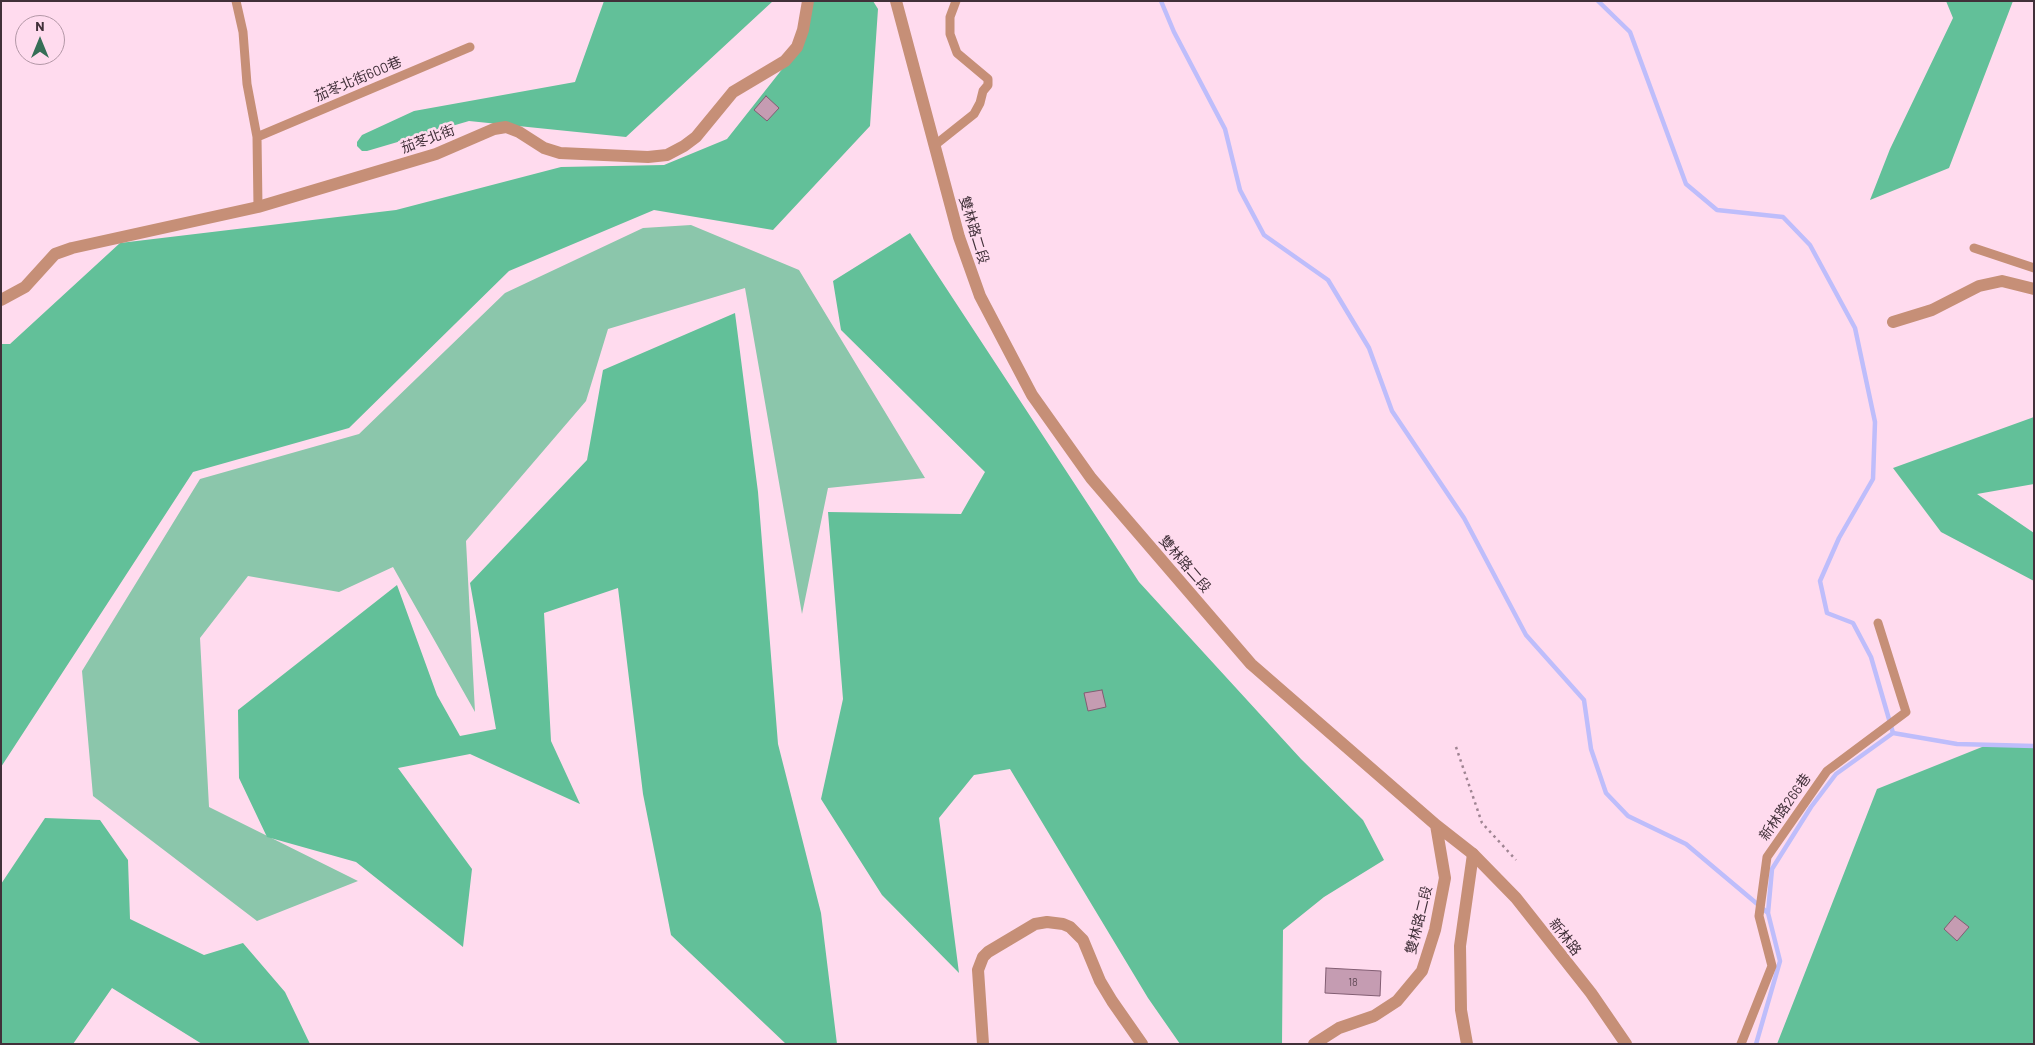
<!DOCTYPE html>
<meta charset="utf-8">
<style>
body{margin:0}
#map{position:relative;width:2035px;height:1045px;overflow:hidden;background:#ffdbee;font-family:Barlow,sans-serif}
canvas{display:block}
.frame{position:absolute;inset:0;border:2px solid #413039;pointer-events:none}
.north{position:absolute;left:15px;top:15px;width:50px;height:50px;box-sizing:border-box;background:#ffdbee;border:1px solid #b397a6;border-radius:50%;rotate:0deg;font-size:14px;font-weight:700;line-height:20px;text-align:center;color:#413039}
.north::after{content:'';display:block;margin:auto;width:18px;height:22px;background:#366f57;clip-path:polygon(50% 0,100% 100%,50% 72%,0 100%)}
</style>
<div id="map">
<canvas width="2035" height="1045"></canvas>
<div class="frame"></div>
<div class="north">N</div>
</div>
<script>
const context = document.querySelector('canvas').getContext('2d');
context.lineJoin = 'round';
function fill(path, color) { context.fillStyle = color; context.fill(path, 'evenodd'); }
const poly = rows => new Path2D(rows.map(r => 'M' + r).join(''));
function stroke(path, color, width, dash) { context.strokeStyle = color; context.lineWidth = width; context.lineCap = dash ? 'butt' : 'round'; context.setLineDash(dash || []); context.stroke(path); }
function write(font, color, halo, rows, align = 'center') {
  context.font = font + ' Barlow,"Noto Sans TC",sans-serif'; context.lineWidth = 5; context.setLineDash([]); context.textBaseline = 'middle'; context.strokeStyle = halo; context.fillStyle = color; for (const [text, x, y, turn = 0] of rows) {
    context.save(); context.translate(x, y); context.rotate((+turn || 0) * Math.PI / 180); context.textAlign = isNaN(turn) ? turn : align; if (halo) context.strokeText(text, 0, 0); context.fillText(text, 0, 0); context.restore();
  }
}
fill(poly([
 [691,225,799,270,925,478,828,488,802,614,745,288,608,329,586,401,466,541,475,712,393,567,339,592,248,576,200,638,209,807,358,881,257,921,93,796,82,671,200,479,359,434,505,293,643,228]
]), '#8bc6ab');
fill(poly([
 [604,1,773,1,626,137,469,121,367,151,362,151,357,146,357,142,362,135,414,111,575,82],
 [813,1,873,1,878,9,870,126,773,230,654,210,509,271,349,428,193,472,1,767,1,344,10,344,120,243,396,210,561,167,664,165,727,139,802,44],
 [1946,1,2013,1,1949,168,1870,200,1890,149,1953,18],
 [910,233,1139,582,1301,759,1363,820,1384,860,1324,897,1283,930,1282,1044,1180,1044,1148,998,1010,769,974,775,939,818,959,973,882,895,821,799,843,699,828,512,961,514,985,472,841,330,833,281],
 [735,313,758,492,778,744,821,913,837,1044,786,1044,671,935,643,794,618,588,544,613,551,741,580,804,470,754,398,768,472,869,463,947,356,862,267,837,239,778,238,710,397,585,437,695,460,736,496,729,470,583,587,460,603,370],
 [2034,417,2034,484,1977,494,2034,533,2034,581,1941,532,1893,468],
 [1992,743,2034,748,2034,1044,1777,1044,1877,789],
 [45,818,100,820,128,860,130,919,204,955,243,943,285,992,310,1044,202,1044,112,988,73,1044,1,1044,1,884]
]), '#62c099');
stroke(poly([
 [1161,1,1174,32,1225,129,1240,190,1264,235,1328,280,1369,348,1392,411,1464,518,1526,635,1584,700,1591,749,1606,793,1628,816,1686,844,1768,913,1780,961,1756,1044],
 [1598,1,1630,32,1686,184,1717,210,1783,217,1810,245,1855,328,1875,422,1873,479,1839,538,1820,581,1827,613,1853,623,1871,657,1893,733],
 [1768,913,1772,869,1811,807,1836,774,1893,733,1957,744,2034,746]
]), '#bebdfb', 4.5);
const building = poly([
 [766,96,779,108,767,121,754,110,766,96],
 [1102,690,1106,707,1088,711,1084,693,1102,690],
 [1955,916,1969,927,1957,941,1944,929,1955,916],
 [1326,968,1381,971,1380,996,1325,993,1326,968]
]);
fill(building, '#c59cb2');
stroke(building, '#825d72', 1);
stroke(poly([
 [1456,747,1482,823,1516,860]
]), '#9f8492', 2.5, [2.5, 4]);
stroke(poly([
 [236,1,243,32,247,84,257,137,258,207],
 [257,137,470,47],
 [935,145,974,114,980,103,983,91,988,85,988,79,957,53,950,34,950,17,956,1],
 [1974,248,2034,268],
 [1741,1044,1772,966,1759,916,1767,857,1827,771,1906,712,1878,623]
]), '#c68f77', 9);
stroke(poly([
 [1,300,25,287,55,254,72,248,258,207,436,154,494,129,506,127,519,132,544,148,560,153,648,157,667,155,684,146,696,137,733,92,785,61,797,47,803,30,808,1],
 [1893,322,1932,310,1979,286,2002,281,2034,289],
 [1467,1044,1461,1010,1460,946,1473,854]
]), '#c68f77', 12);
stroke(poly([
 [896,1,959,237,980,296,1032,395,1091,478,1251,664,1436,825,1473,854,1516,898,1591,993,1626,1044],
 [983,1044,978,970,983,957,988,952,1035,924,1047,922,1063,924,1070,927,1083,940,1100,981,1112,1001,1142,1044],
 [1314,1044,1339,1028,1374,1016,1397,1001,1422,971,1435,930,1445,878,1436,825]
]), '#c68f77', 12);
write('11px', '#624b57', null, [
 ["18",1353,982]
]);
write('14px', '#413039', '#ffdbee', [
 ["茄苳北街600巷",358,79,-23],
 ["茄苳北街",428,139,-20],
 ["雙林路二段",974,230,73],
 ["雙林路二段",1185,564,49],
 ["新林路266巷",1785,807,-55],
 ["雙林路二段",1419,920,-76],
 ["新林路",1565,937,52]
]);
</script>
